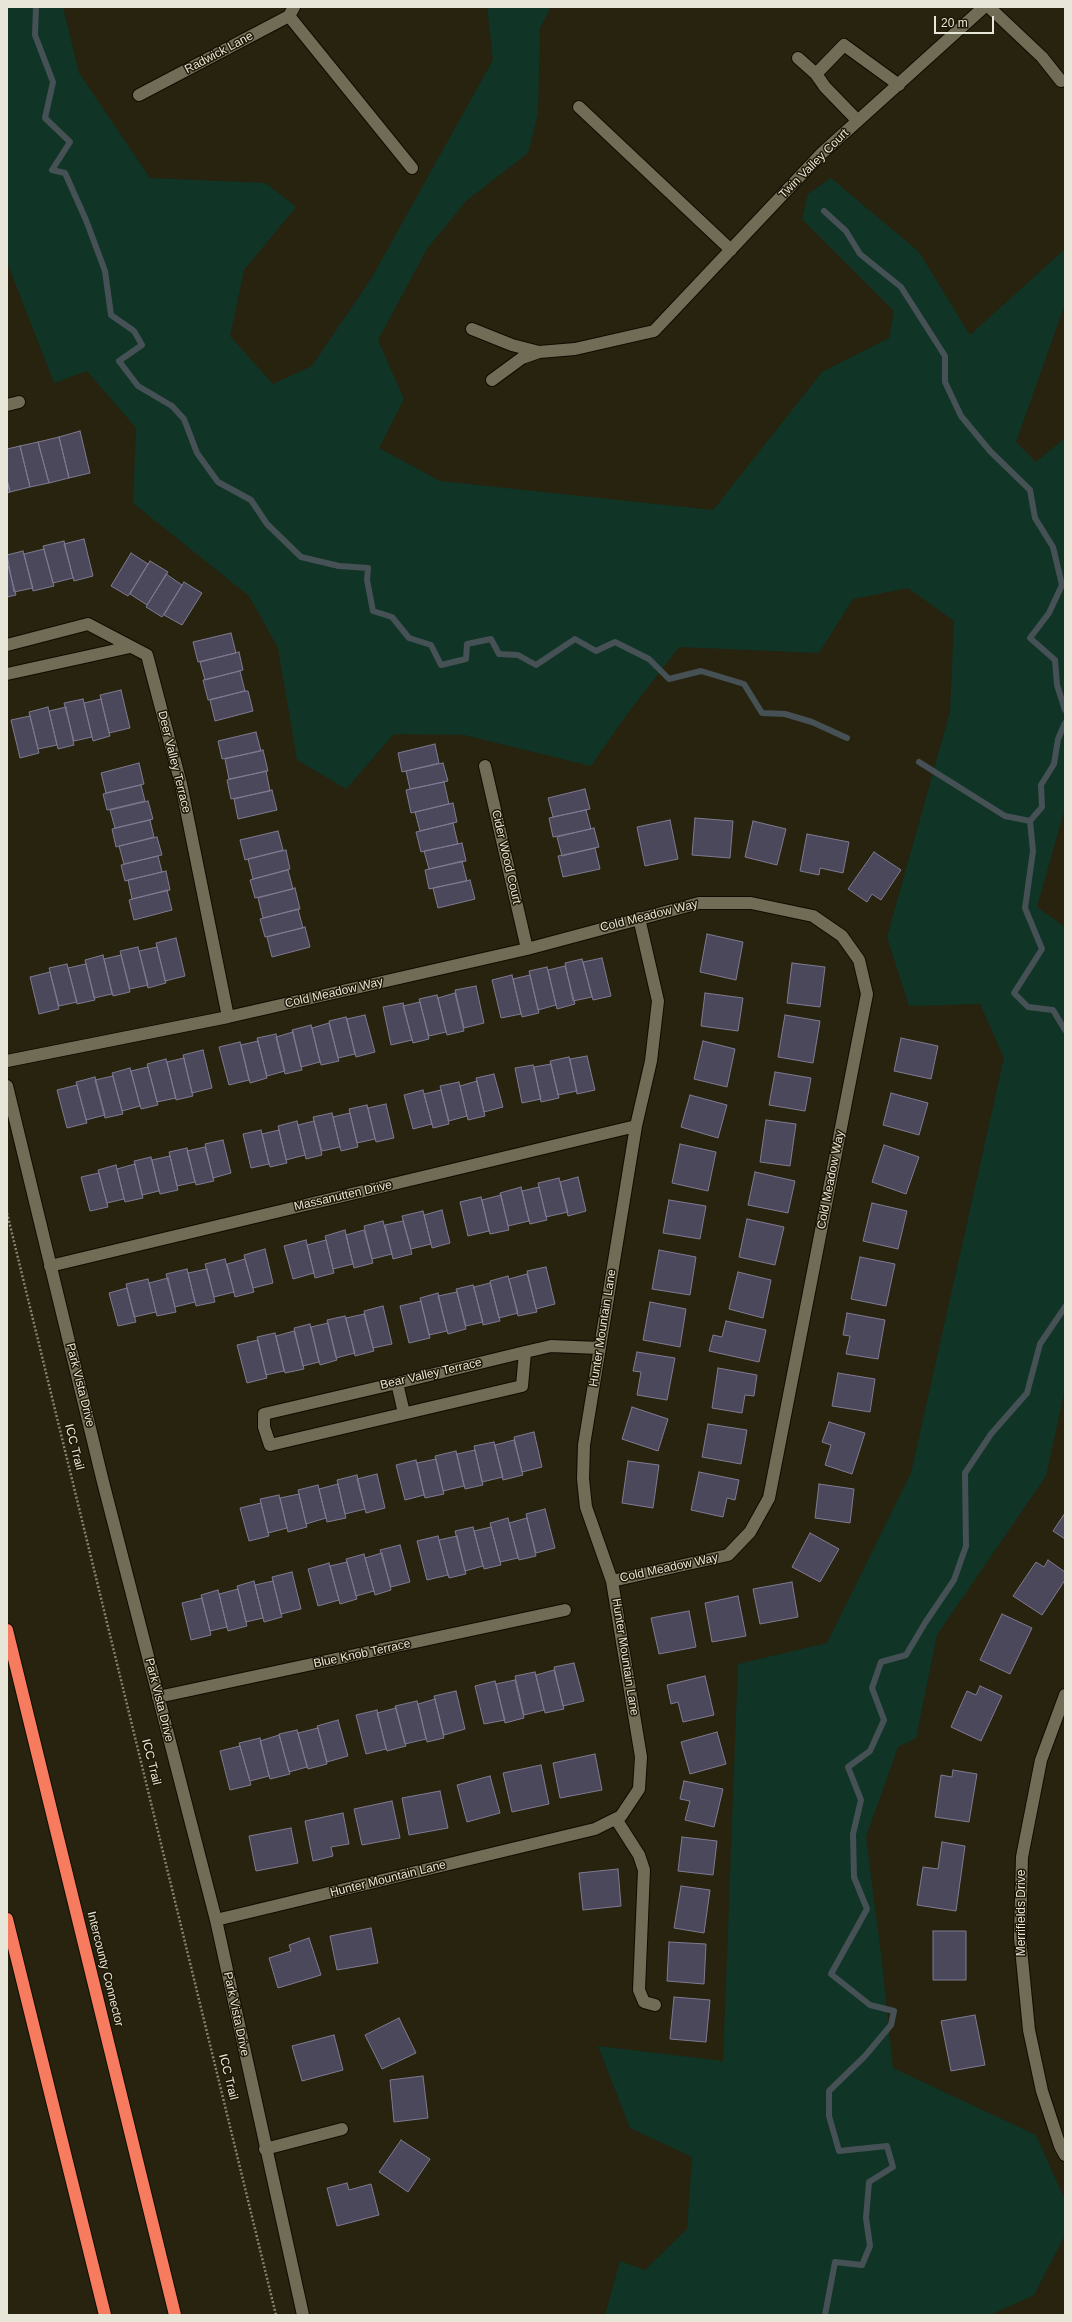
<!DOCTYPE html>
<style>
body{margin:0}
#map{position:relative;width:1072px;height:2322px;overflow:hidden;background:#27230f;font-family:Helvetica,sans-serif}
canvas{display:block}
.frame{position:absolute;inset:0;border:8px solid #e8e5d9;pointer-events:none}
.scale{position:absolute;left:934px;top:16px;width:60px;height:18px;box-sizing:border-box;border:2px solid #e8e5d9;border-top:0;padding-left:5px;font-size:12px;line-height:14px;white-space:nowrap;color:#e8e5d9;-webkit-text-stroke:3px #1e1906;paint-order:stroke}
</style>
<div id="map">
<canvas width="1072" height="2322"></canvas>
<div class="frame"></div>
<div class="scale">20 m</div>
</div>
<script>
const context = document.querySelector('canvas').getContext('2d');
context.lineJoin = 'round';
function fill(path, color) { context.fillStyle = color; context.fill(path, 'evenodd'); }
const poly = rows => new Path2D(rows.map(r => 'M' + r).join(''));
function stroke(path, color, width, dash) { context.strokeStyle = color; context.lineWidth = width; context.lineCap = dash ? 'butt' : 'round'; context.setLineDash(dash || []); context.stroke(path); }
function write(font, color, halo, rows, align = 'center') {
  context.font = font + ' Helvetica,sans-serif'; context.lineWidth = 3; context.setLineDash([]); context.textBaseline = 'middle'; context.strokeStyle = halo; context.fillStyle = color; for (const [text, x, y, turn = 0] of rows) {
    context.save(); context.translate(x, y); context.rotate((+turn || 0) * Math.PI / 180); context.textAlign = isNaN(turn) ? turn : align; if (halo) context.strokeText(text, 0, 0); context.fillText(text, 0, 0); context.restore();
  }
}
fill(poly([
 [7,7,63,7,79,73,150,178,266,183,296,207,244,270,230,336,273,384,312,366,372,277,493,60,487,7,551,7,540,28,538,113,528,153,466,201,427,249,378,340,404,399,379,448,440,481,713,510,822,372,889,338,894,311,802,219,808,194,831,178,919,252,970,335,1065,249,1065,304,1016,442,1036,462,1065,438,1065,808,1037,907,1065,927,1065,1389,1046,1476,937,1635,916,1738,898,1747,866,1837,881,1954,893,2068,1036,2135,1065,2200,1065,2235,1034,2295,990,2315,605,2315,620,2261,645,2270,687,2229,692,2157,630,2128,598,2046,723,2061,738,1664,827,1643,911,1473,1004,1058,980,1004,909,1006,887,937,950,712,954,621,908,588,853,599,819,653,679,647,622,721,591,766,464,735,394,734,346,789,297,760,278,648,249,596,133,503,136,428,87,371,54,383,7,262]
]), '#103426');
stroke(poly([
 [36,7,35,35,53,82,45,118,70,142,52,170,65,173,86,220,105,271,111,315,134,331,142,345,119,361,138,386,172,406,184,419,197,453,218,482,251,500,267,524,301,557,339,566,368,568,367,580,373,611,392,617,409,638,431,645,441,665,466,659,467,644,491,639,499,654,518,655,536,665,575,639,596,651,615,642,649,659,669,679,701,671,744,684,762,713,785,714,812,722,847,738],
 [824,211,846,231,860,254,901,287,945,356,945,382,961,416,990,451,1030,490,1035,518,1053,547,1062,585,1049,613,1030,638,1055,660,1057,685,1065,710],
 [919,762,1005,816,1030,821,1033,851,1025,908,1042,949,1014,993,1028,1007,1053,1010,1065,1030],
 [1030,821,1042,807,1041,785,1054,764,1058,739,1065,723],
 [825,2315,835,2262,862,2265,870,2246,866,2218,869,2182,893,2167,887,2146,839,2151,829,2116,829,2091,865,2056,891,2025,894,2011,870,2005,831,1974,867,1909,854,1877,853,1834,861,1800,848,1767,870,1751,884,1720,872,1688,881,1662,906,1655,925,1623,954,1580,966,1546,965,1473,991,1434,1027,1393,1040,1344,1065,1307]
]), '#465155', 6);
const building = poly([
 [80,431,90,473,69,478,59,437,80,431],
 [59,437,69,478,49,483,38,442,59,437],
 [38,442,49,483,30,487,20,446,38,442],
 [20,446,30,487,10,492,7,480,7,449,20,446],
 [7,480,10,492,7,493,7,480],
 [84,539,93,576,74,581,64,544,84,539],
 [64,541,73,578,53,583,43,546,64,541],
 [44,549,54,586,33,591,24,554,44,549],
 [23,551,33,588,14,592,7,555,23,551],
 [131,553,148,564,128,596,111,586,131,553],
 [150,561,168,572,147,605,130,594,150,561],
 [7,562,16,595,7,597,7,562],
 [166,574,182,585,162,617,146,607,166,574],
 [184,582,202,593,182,625,164,615,184,582],
 [231,633,236,653,198,662,193,642,231,633],
 [239,652,243,670,205,680,200,662,239,652],
 [240,671,245,691,208,700,203,680,240,671],
 [121,690,130,728,109,733,100,695,121,690],
 [245,691,248,691,253,711,215,721,210,700,245,691],
 [83,699,92,737,74,741,64,703,83,699],
 [101,699,110,736,93,741,84,703,101,699],
 [48,707,57,745,38,749,29,712,48,707],
 [66,707,74,745,58,749,49,711,66,707],
 [30,716,39,753,20,758,11,720,30,716],
 [256,732,261,751,222,759,218,741,256,732],
 [435,744,439,763,402,772,398,753,435,744],
 [263,750,268,771,229,779,225,759,263,750],
 [139,763,144,784,106,793,101,773,139,763],
 [443,763,448,781,410,789,406,771,443,763],
 [266,771,270,791,231,799,227,780,266,771],
 [444,782,449,804,411,813,406,790,444,782],
 [141,785,145,801,107,810,103,794,141,785],
 [585,789,590,809,553,817,548,798,585,789],
 [272,790,277,810,238,819,234,799,272,790],
 [148,801,153,819,115,828,110,810,148,801],
 [453,803,457,822,420,831,415,812,453,803],
 [586,810,591,829,553,837,549,818,586,810],
 [695,818,733,821,730,858,692,855,695,818],
 [150,820,154,837,116,847,112,829,150,820],
 [670,820,678,859,645,866,637,827,670,820],
 [753,821,786,829,777,865,745,857,753,821],
 [453,823,458,844,421,852,416,832,453,823],
 [594,828,599,847,562,856,557,837,594,828],
 [278,831,283,850,245,860,240,840,278,831],
 [807,834,849,842,843,873,820,868,819,875,800,871,807,834],
 [157,837,162,855,124,864,119,846,157,837],
 [462,843,466,861,429,869,424,851,462,843],
 [595,848,600,869,563,877,558,856,595,848],
 [286,850,290,869,253,879,248,859,286,850],
 [874,852,901,870,881,900,872,894,867,902,848,889,874,852],
 [158,856,162,872,125,881,121,865,158,856],
 [462,861,467,881,429,889,425,870,462,861],
 [288,870,293,889,255,898,250,880,288,870],
 [166,871,170,890,132,899,128,880,166,871],
 [470,880,475,899,438,908,433,888,470,880],
 [295,888,300,909,263,918,258,898,295,888],
 [167,890,172,910,134,920,129,900,167,890],
 [298,909,303,928,265,937,260,919,298,909],
 [305,927,310,947,272,957,267,937,305,927],
 [707,934,743,942,736,980,700,972,707,934],
 [176,938,185,976,165,981,156,943,176,938],
 [138,947,148,985,130,989,120,951,138,947],
 [157,947,166,983,148,988,139,951,157,947],
 [103,955,112,994,94,998,85,960,103,955],
 [121,955,130,992,113,996,104,959,121,955],
 [602,958,611,996,593,1000,583,962,602,958],
 [582,959,592,997,573,1001,565,963,582,959],
 [792,963,825,967,820,1007,787,1003,792,963],
 [67,964,77,1002,59,1006,49,968,67,964],
 [86,964,95,1000,77,1004,68,968,86,964],
 [565,966,575,1004,557,1009,548,970,565,966],
 [547,967,556,1005,538,1010,529,971,547,967],
 [50,972,59,1009,39,1014,30,977,50,972],
 [512,975,521,1014,501,1018,492,980,512,975],
 [530,975,539,1013,522,1017,513,979,530,975],
 [476,986,484,1023,464,1028,455,990,476,986],
 [455,993,464,1031,447,1035,438,998,455,993],
 [705,993,743,998,738,1031,701,1026,705,993],
 [437,995,446,1032,429,1036,419,999,437,995],
 [420,1002,429,1039,413,1043,403,1006,420,1002],
 [403,1003,412,1040,391,1045,383,1007,403,1003],
 [365,1015,375,1052,356,1057,347,1019,365,1015],
 [785,1015,820,1021,813,1063,778,1057,785,1015],
 [346,1017,355,1054,338,1058,329,1021,346,1017],
 [329,1023,339,1061,321,1065,312,1028,329,1023],
 [311,1025,320,1062,301,1067,292,1030,311,1025],
 [293,1032,302,1070,285,1074,276,1037,293,1032],
 [276,1034,285,1071,267,1076,257,1038,276,1034],
 [901,1038,938,1046,931,1079,894,1071,901,1038],
 [258,1041,267,1078,250,1083,241,1045,258,1041],
 [703,1041,735,1049,727,1087,694,1079,703,1041],
 [240,1042,249,1080,229,1085,219,1047,240,1042],
 [203,1050,212,1088,192,1093,183,1055,203,1050],
 [587,1056,595,1090,577,1094,570,1059,587,1056],
 [569,1057,577,1091,558,1095,550,1061,569,1057],
 [184,1058,193,1096,176,1100,167,1062,184,1058],
 [166,1059,176,1098,157,1102,147,1064,166,1059],
 [551,1064,559,1098,541,1102,534,1067,551,1064],
 [533,1065,541,1099,522,1103,515,1068,533,1065],
 [148,1067,158,1105,141,1109,131,1071,148,1067],
 [130,1068,140,1106,122,1111,112,1073,130,1068],
 [775,1072,811,1078,805,1111,769,1105,775,1072],
 [494,1074,503,1107,484,1112,476,1078,494,1074],
 [113,1076,123,1114,105,1118,95,1080,113,1076],
 [95,1077,105,1115,86,1120,76,1082,95,1077],
 [477,1081,485,1116,468,1120,460,1086,477,1081],
 [459,1082,467,1116,449,1121,440,1086,459,1082],
 [77,1085,87,1123,67,1128,57,1090,77,1085],
 [423,1090,432,1124,413,1129,404,1095,423,1090],
 [441,1090,449,1124,433,1128,424,1094,441,1090],
 [891,1093,928,1103,919,1135,883,1125,891,1093],
 [690,1095,727,1105,718,1138,681,1127,690,1095],
 [386,1104,394,1138,376,1142,368,1108,386,1104],
 [367,1105,375,1139,357,1143,349,1109,367,1105],
 [332,1113,340,1147,322,1151,313,1117,332,1113],
 [350,1113,358,1147,341,1151,333,1117,350,1113],
 [766,1120,796,1124,790,1166,760,1162,766,1120],
 [297,1121,305,1155,286,1160,278,1126,297,1121],
 [314,1121,322,1155,306,1159,298,1125,314,1121],
 [261,1130,269,1164,251,1168,243,1134,261,1130],
 [279,1130,287,1163,270,1167,262,1134,279,1130],
 [223,1140,231,1173,213,1178,205,1144,223,1140],
 [680,1144,716,1152,708,1191,672,1183,680,1144],
 [884,1145,919,1157,906,1194,872,1182,884,1145],
 [205,1147,214,1181,196,1185,187,1151,205,1147],
 [187,1148,195,1182,177,1186,169,1152,187,1148],
 [170,1156,178,1190,160,1194,152,1160,170,1156],
 [151,1157,159,1191,142,1195,134,1161,151,1157],
 [135,1164,143,1198,125,1202,117,1169,135,1164],
 [116,1165,124,1199,107,1203,98,1170,116,1165],
 [755,1172,795,1181,788,1213,748,1205,755,1172],
 [99,1173,108,1207,90,1211,81,1177,99,1173],
 [578,1177,586,1211,568,1216,560,1182,578,1177],
 [559,1178,568,1212,546,1217,538,1183,559,1178],
 [521,1187,529,1221,508,1226,500,1193,521,1187],
 [539,1187,547,1220,530,1224,522,1191,539,1187],
 [501,1195,509,1230,490,1234,482,1200,501,1195],
 [481,1197,489,1231,468,1236,460,1202,481,1197],
 [669,1200,706,1206,700,1239,663,1233,669,1200],
 [872,1203,907,1211,898,1249,863,1241,872,1203],
 [442,1210,450,1243,432,1248,424,1215,442,1210],
 [423,1211,431,1244,411,1249,402,1216,423,1211],
 [747,1219,784,1227,775,1265,739,1257,747,1219],
 [383,1221,392,1254,372,1259,364,1226,383,1221],
 [403,1221,412,1254,393,1259,385,1225,403,1221],
 [345,1230,353,1264,333,1269,325,1236,345,1230],
 [364,1230,373,1263,354,1268,346,1235,364,1230],
 [306,1240,314,1273,293,1279,284,1246,306,1240],
 [326,1240,334,1273,315,1278,307,1245,326,1240],
 [265,1249,273,1283,253,1288,244,1255,265,1249],
 [659,1250,696,1257,690,1295,652,1289,659,1250],
 [860,1257,895,1264,886,1306,851,1299,860,1257],
 [225,1259,234,1292,214,1297,205,1264,225,1259],
 [245,1259,254,1292,235,1297,227,1264,245,1259],
 [546,1267,555,1304,536,1309,527,1271,546,1267],
 [187,1269,195,1302,175,1307,166,1274,187,1269],
 [207,1269,215,1302,196,1306,188,1273,207,1269],
 [738,1272,771,1280,763,1318,729,1309,738,1272],
 [527,1274,537,1312,518,1316,509,1279,527,1274],
 [508,1276,518,1313,499,1318,490,1281,508,1276],
 [168,1278,176,1312,157,1316,149,1283,168,1278],
 [148,1279,156,1312,134,1317,126,1284,148,1279],
 [490,1283,500,1321,483,1325,474,1287,490,1283],
 [473,1285,483,1322,466,1326,456,1289,473,1285],
 [127,1288,136,1322,118,1326,109,1293,127,1288],
 [457,1292,466,1329,448,1334,438,1296,457,1292],
 [438,1293,447,1331,429,1335,420,1298,438,1293],
 [421,1301,430,1338,409,1343,400,1306,421,1301],
 [650,1302,686,1309,680,1347,643,1340,650,1302],
 [383,1306,392,1344,373,1348,364,1311,383,1306],
 [847,1313,885,1320,878,1359,846,1354,850,1336,843,1335,847,1313],
 [364,1314,374,1351,355,1356,346,1318,364,1314],
 [345,1316,355,1353,336,1358,327,1320,345,1316],
 [726,1321,766,1330,759,1362,709,1351,713,1335,722,1337,726,1321],
 [328,1323,337,1360,320,1365,311,1327,328,1323],
 [310,1324,319,1362,303,1366,294,1328,310,1324],
 [294,1331,304,1369,285,1373,276,1336,294,1331],
 [275,1333,284,1371,266,1375,257,1337,275,1333],
 [258,1340,267,1378,247,1383,237,1345,258,1340],
 [637,1352,675,1358,667,1400,637,1395,641,1372,633,1371,637,1352],
 [718,1368,757,1375,754,1396,745,1395,742,1413,712,1408,718,1368],
 [838,1373,875,1379,870,1412,832,1406,838,1373],
 [632,1407,668,1419,658,1451,622,1439,632,1407],
 [829,1422,865,1433,852,1474,825,1465,831,1445,822,1442,829,1422],
 [708,1424,747,1430,741,1464,702,1457,708,1424],
 [534,1432,542,1467,522,1472,514,1437,534,1432],
 [514,1440,523,1475,503,1480,495,1445,514,1440],
 [494,1442,503,1477,482,1482,474,1446,494,1442],
 [475,1450,483,1485,465,1489,457,1454,475,1450],
 [456,1451,464,1486,443,1491,435,1456,456,1451],
 [436,1459,444,1494,425,1498,417,1463,436,1459],
 [416,1460,424,1495,405,1500,396,1465,416,1460],
 [628,1461,659,1465,653,1508,622,1503,628,1461],
 [699,1472,739,1480,735,1500,727,1498,723,1517,691,1510,699,1472],
 [377,1474,385,1508,366,1513,357,1479,377,1474],
 [357,1475,365,1509,345,1514,337,1480,357,1475],
 [338,1484,346,1518,327,1522,319,1489,338,1484],
 [819,1484,854,1489,850,1523,815,1518,819,1484],
 [318,1485,326,1518,306,1524,298,1490,318,1485],
 [299,1494,307,1527,288,1532,280,1498,299,1494],
 [279,1495,287,1528,268,1533,260,1499,279,1495],
 [261,1503,269,1536,249,1541,240,1508,261,1503],
 [545,1509,555,1548,536,1553,526,1514,545,1509],
 [1065,1513,1065,1539,1053,1531,1065,1513],
 [508,1518,518,1558,500,1562,490,1523,508,1518],
 [527,1518,536,1556,519,1560,509,1523,527,1518],
 [473,1527,483,1566,465,1571,455,1531,473,1527],
 [491,1527,501,1565,484,1569,474,1531,491,1527],
 [810,1533,839,1549,820,1582,792,1567,810,1533],
 [438,1536,448,1575,427,1580,417,1541,438,1536],
 [457,1536,466,1574,449,1578,439,1540,457,1536],
 [400,1545,410,1582,391,1587,380,1550,400,1545],
 [382,1553,391,1590,375,1595,365,1558,382,1553],
 [364,1554,374,1591,356,1596,346,1559,364,1554],
 [1048,1560,1065,1572,1065,1580,1042,1615,1013,1596,1036,1562,1044,1567,1048,1560],
 [347,1562,357,1599,340,1604,330,1566,347,1562],
 [329,1563,339,1600,318,1606,308,1569,329,1563],
 [292,1572,301,1609,281,1614,272,1577,292,1572],
 [254,1581,263,1618,246,1622,237,1586,254,1581],
 [273,1581,282,1617,264,1622,255,1585,273,1581],
 [792,1582,798,1617,760,1624,753,1589,792,1582],
 [238,1589,247,1626,228,1631,219,1594,238,1589],
 [218,1590,227,1627,210,1631,201,1595,218,1590],
 [738,1596,746,1636,712,1642,705,1603,738,1596],
 [202,1598,211,1635,191,1640,182,1603,202,1598],
 [689,1611,696,1647,659,1654,651,1618,689,1611],
 [1002,1614,1032,1628,1010,1674,980,1660,1002,1614],
 [574,1663,584,1701,563,1706,554,1667,574,1663],
 [554,1670,564,1709,545,1713,536,1675,554,1670],
 [535,1672,544,1710,524,1715,515,1676,535,1672],
 [705,1676,714,1715,683,1722,678,1702,671,1704,667,1685,705,1676],
 [515,1680,524,1718,505,1723,496,1684,515,1680],
 [495,1681,505,1720,484,1724,475,1686,495,1681],
 [980,1686,1002,1696,981,1741,951,1727,967,1691,976,1695,980,1686],
 [456,1691,465,1729,444,1735,434,1696,456,1691],
 [435,1699,444,1738,427,1742,418,1704,435,1699],
 [417,1701,426,1739,405,1744,395,1706,417,1701],
 [396,1708,406,1746,387,1751,377,1713,396,1708],
 [377,1710,386,1749,366,1754,356,1715,377,1710],
 [338,1720,348,1756,327,1762,317,1726,338,1720],
 [318,1728,327,1764,308,1769,298,1733,318,1728],
 [297,1730,307,1767,289,1772,279,1734,297,1730],
 [717,1732,726,1764,690,1774,681,1742,717,1732],
 [279,1735,290,1774,270,1779,260,1741,279,1735],
 [260,1738,269,1776,250,1781,239,1743,260,1738],
 [240,1746,251,1785,230,1790,220,1751,240,1746],
 [595,1754,602,1790,560,1798,553,1763,595,1754],
 [541,1765,549,1804,512,1812,503,1773,541,1765],
 [953,1770,977,1774,969,1822,935,1817,941,1775,952,1777,953,1770],
 [490,1776,500,1813,467,1822,457,1785,490,1776],
 [684,1781,723,1789,714,1827,685,1820,690,1801,680,1799,684,1781],
 [440,1791,448,1828,409,1835,402,1798,440,1791],
 [392,1801,400,1838,362,1845,354,1809,392,1801],
 [343,1813,349,1844,331,1847,333,1856,313,1861,305,1821,343,1813],
 [291,1828,298,1863,256,1871,249,1836,291,1828],
 [682,1837,717,1841,713,1875,678,1871,682,1837],
 [942,1842,965,1846,956,1911,917,1905,923,1867,938,1869,942,1842],
 [618,1869,621,1906,583,1910,579,1873,618,1869],
 [681,1886,710,1890,704,1933,674,1928,681,1886],
 [371,1928,378,1963,337,1970,330,1936,371,1928],
 [933,1931,966,1931,966,1980,933,1980,933,1931],
 [309,1938,321,1975,278,1988,269,1958,291,1951,289,1945,309,1938],
 [669,1942,706,1944,704,1984,667,1981,669,1942],
 [674,1997,710,2000,706,2042,670,2039,674,1997],
 [975,2015,985,2065,951,2071,941,2021,975,2015],
 [399,2018,416,2053,382,2069,365,2035,399,2018],
 [334,2035,343,2070,302,2081,292,2046,334,2035],
 [423,2076,428,2118,394,2122,390,2080,423,2076],
 [401,2140,430,2159,408,2192,379,2172,401,2140],
 [347,2183,349,2190,371,2184,379,2215,337,2226,327,2188,347,2183]
]);
fill(building, '#4c485c');
stroke(building, '#7f7a91', 1);
const minor = poly([
 [989,7,1042,57,1061,81],
 [289,16,412,168],
 [798,58,816,74],
 [139,95,289,16,294,7],
 [579,107,731,250],
 [858,121,825,87,816,74,844,45,899,85],
 [472,329,512,345,539,352,575,349,654,331,821,154,984,7],
 [492,380,522,358,539,352],
 [7,405,19,402],
 [7,645,88,624,147,655,181,784,228,1017],
 [7,674,130,647],
 [485,766,527,949],
 [7,1061,228,1017,527,949,699,903,751,903,813,916,842,936,859,960,867,994,769,1498,750,1532,728,1555,612,1581],
 [7,1086,103,1482,216,1920,303,2315],
 [50,1266,636,1126],
 [525,1352,522,1386,270,1445,264,1427,264,1414,397,1383,525,1352,551,1346,599,1348],
 [397,1383,404,1413],
 [1065,1695,1041,1760,1022,1857,1020,1938,1029,2030,1042,2091,1060,2146,1065,2155],
 [158,1697,565,1610],
 [616,1819,639,1855,644,1870,639,1990,644,2002,655,2005],
 [216,1920,595,1829,621,1816,639,1789,641,1757,612,1581,586,1507,583,1479,584,1445,636,1126,651,1061,658,1001,639,918],
 [265,2149,342,2129]
]);
const highway = poly([
 [7,1630,175,2315],
 [7,1919,105,2315]
]);
stroke(minor, '#100c00', 14);
stroke(highway, '#100c00', 14);
stroke(poly([
 [7,1213,276,2315]
]), '#858271', 2.5, [2, 2]);
stroke(minor, '#716c56', 12);
stroke(highway, '#f67b5f', 12);
write('12px', '#e8e5d9', '#1e1906', [
 ["Radwick Lane",219,53,-28],
 ["Twin Valley Court",814,164,-45],
 ["Deer Valley Terrace",174,762,76],
 ["Cider Wood Court",506,857,77],
 ["Cold Meadow Way",649,916,-14],
 ["Cold Meadow Way",334,993,-13],
 ["Cold Meadow Way",831,1180,-79],
 ["Massanutten Drive",343,1196,-13],
 ["Hunter Mountain Lane",603,1328,-81],
 ["Bear Valley Terrace",431,1374,-13],
 ["Park Vista Drive",80,1385,76],
 ["ICC Trail",74,1447,76],
 ["Cold Meadow Way",669,1568,-12],
 ["Blue Knob Terrace",362,1654,-12],
 ["Hunter Mountain Lane",625,1657,81],
 ["Park Vista Drive",159,1700,76],
 ["ICC Trail",151,1762,76],
 ["Hunter Mountain Lane",388,1879,-14],
 ["Merrifields Drive",1022,1913,-90],
 ["Intercounty Connector",105,1969,76],
 ["Park Vista Drive",236,2014,78],
 ["ICC Trail",228,2077,76]
]);
</script>
